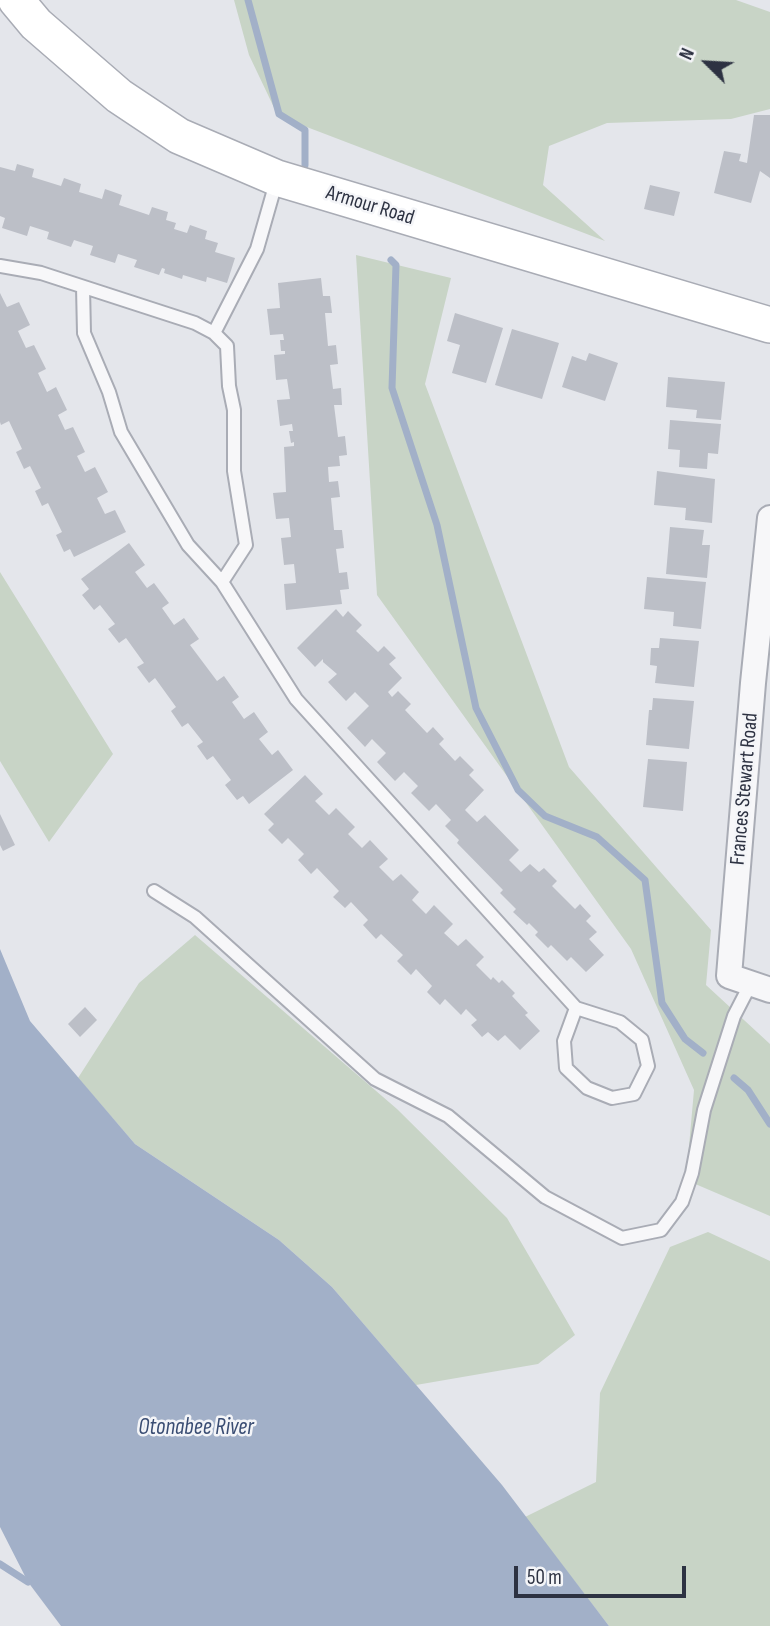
<!DOCTYPE html>
<style>
body{margin:0}
#map{position:relative;width:770px;height:1626px;overflow:hidden;background:#e4e6eb;font-family:"Sofia Sans Condensed",sans-serif}
canvas{display:block}
.north{position:absolute;left:672px;top:28px;width:70px;height:70px;-webkit-text-stroke:5px #f4f5f8;paint-order:stroke;rotate:294deg;font-size:19px;font-weight:700;line-height:28px;text-align:center;color:#2d3242}
.north::after{content:'';display:block;margin:auto;width:24px;height:32px;background:#2d3242;clip-path:polygon(50% 0,100% 100%,50% 72%,0 100%)}
.scale{position:absolute;left:514px;top:1566px;width:172px;height:32px;box-sizing:border-box;border:4px solid #2d3242;border-top:0;padding-left:9px;font-size:21px;line-height:24px;white-space:nowrap;color:#2d3242;-webkit-text-stroke:5px #f4f5f8;paint-order:stroke}
</style>
<div id="map">
<canvas width="770" height="1626"></canvas>
<div class="north">N</div>
<div class="scale">50 m</div>
</div>
<script>
const context = document.querySelector('canvas').getContext('2d');
context.lineJoin = 'round';
function fill(path, color) { context.fillStyle = color; context.fill(path, 'evenodd'); }
const poly = rows => new Path2D(rows.map(r => 'M' + r).join(''));
function stroke(path, color, width, dash) { context.strokeStyle = color; context.lineWidth = width; context.lineCap = dash ? 'butt' : 'round'; context.setLineDash(dash || []); context.stroke(path); }
function write(font, color, halo, rows, align = 'center') {
  context.font = font + ' "Sofia Sans Condensed",sans-serif'; context.lineWidth = 5; context.setLineDash([]); context.textBaseline = 'middle'; context.strokeStyle = halo; context.fillStyle = color; for (const [text, x, y, turn = 0] of rows) {
    context.save(); context.translate(x, y); context.rotate((+turn || 0) * Math.PI / 180); context.textAlign = isNaN(turn) ? turn : align; if (halo) context.strokeText(text, 0, 0); context.fillText(text, 0, 0); context.restore();
  }
}
fill(poly([
 [234,0,736,0,770,12,770,109,731,119,607,123,549,146,543,185,605,241,278,116,249,55],
 [356,255,451,278,425,384,569,767,711,930,706,985,770,1044,770,1216,686,1180,694,1090,631,949,377,595],
 [0,572,113,754,49,842,0,761],
 [195,935,397,1109,507,1218,575,1335,538,1364,416,1385,332,1287,279,1240,135,1144,78,1078,139,983],
 [708,1232,770,1261,770,1626,609,1626,525,1517,596,1482,600,1393,670,1247]
]), '#c8d4c6');
fill(poly([
 [0,949,30,1021,135,1144,279,1240,332,1287,502,1485,609,1626,61,1626,28,1582,0,1527]
]), '#a2b0c8');
stroke(poly([
 [248,0,279,114,305,130,305,165],
 [391,260,396,265,392,388,437,525,476,708,518,790,545,816,597,837,645,880,662,1003,685,1039,703,1053],
 [734,1078,748,1090,770,1124],
 [0,1564,28,1582]
]), '#a2b0c8', 7);
fill(poly([
 [754,115,770,115,770,178,760,171,751,203,714,193,724,151,741,154,739,161,747,163],
 [17,164,34,169,32,177,61,186,64,178,81,184,79,192,102,199,105,189,122,195,119,205,149,215,152,207,168,212,166,220,176,223,174,229,187,233,190,225,207,231,205,239,218,243,215,252,235,258,227,283,207,277,206,282,183,275,182,279,164,273,165,269,162,268,159,275,134,267,137,260,118,254,115,263,90,255,93,246,74,240,71,247,47,239,49,232,30,226,27,236,2,228,5,218,0,216,0,167,15,171],
 [650,185,680,192,674,216,644,209],
 [321,278,323,296,330,296,332,313,325,313,328,346,336,345,338,364,330,365,333,389,341,388,342,405,334,405,338,437,345,436,347,455,339,456,340,466,328,467,329,482,338,481,340,497,331,498,334,530,342,530,344,548,336,549,339,573,347,572,349,589,340,590,342,604,286,610,284,584,296,583,294,564,284,565,281,538,291,537,289,518,276,519,273,493,286,492,284,447,294,446,294,442,291,443,289,431,293,431,292,424,280,426,277,400,290,399,287,379,276,380,274,355,285,354,285,351,281,351,280,340,284,340,283,334,270,335,267,309,280,308,278,283],
 [0,293,7,307,19,302,30,325,18,331,26,348,34,345,46,369,38,373,47,392,56,387,67,410,58,415,65,430,73,427,85,452,77,456,85,472,95,467,108,492,97,498,105,514,115,510,126,532,74,557,70,549,64,552,56,535,62,532,48,503,42,506,35,491,41,488,30,466,24,469,16,452,22,449,9,421,1,425,0,422],
 [455,313,503,328,486,383,452,373,460,345,447,341],
 [512,329,559,343,542,399,495,385],
 [589,353,618,363,605,401,562,387,572,356,586,361],
 [668,377,725,382,721,420,696,418,697,410,666,407],
 [670,420,721,424,718,454,708,453,707,469,679,467,680,450,668,449],
 [657,471,715,479,712,523,685,520,686,508,654,505],
 [670,527,704,530,702,545,710,545,707,578,666,574],
 [129,543,145,565,135,572,147,588,154,583,169,603,162,608,174,625,184,618,199,639,190,645,217,681,224,676,239,697,232,702,244,719,254,712,268,732,259,739,272,755,278,750,293,770,249,804,243,796,237,800,225,785,231,780,213,756,207,760,197,746,203,742,188,723,182,727,171,711,176,707,155,678,149,683,137,667,144,663,126,638,119,643,108,629,115,624,100,605,94,610,82,595,89,589,81,579],
 [647,577,706,582,701,629,673,626,674,612,644,609],
 [336,609,343,617,348,611,362,625,356,631,378,652,384,646,396,658,389,664,402,678,388,692,392,697,398,691,411,704,405,710,427,733,433,727,444,739,439,744,455,761,460,756,474,770,469,775,484,790,465,810,477,822,485,815,519,850,509,860,521,872,530,864,539,872,544,868,557,881,552,886,575,909,580,904,591,916,586,921,597,932,589,939,604,955,586,972,571,957,567,961,551,945,548,948,535,935,538,932,529,923,527,925,513,912,516,909,500,893,503,890,457,843,459,840,445,826,451,820,436,804,429,811,411,793,418,786,404,772,395,781,377,762,386,753,372,739,365,747,347,728,369,706,355,692,346,701,328,682,337,674,323,662,323,659,315,667,297,648],
 [660,638,699,641,694,687,655,683,657,666,650,665,651,648,659,648],
 [653,698,694,701,689,749,646,745,649,710,652,710],
 [648,759,687,762,683,811,643,807],
 [305,775,323,794,315,801,329,815,336,808,355,827,348,834,362,848,370,840,388,859,379,867,393,881,401,874,419,892,412,900,426,914,434,905,453,924,444,933,458,946,466,939,484,957,476,965,491,980,493,977,499,983,502,980,515,993,512,996,528,1013,525,1015,540,1031,520,1050,505,1035,498,1041,488,1032,482,1037,471,1025,477,1020,466,1009,461,1015,445,999,440,1005,427,992,432,986,416,969,411,975,397,961,403,955,381,934,376,939,363,925,368,920,351,902,345,908,333,897,339,891,317,868,311,874,298,860,304,854,288,838,282,844,268,830,274,824,264,814],
 [0,814,15,845,3,851,0,845],
 [85,1007,97,1020,80,1037,68,1024]
]), '#bcbfc7');
const lane = poly([
 [0,266,41,273,195,323,214,333,227,346,229,386,234,410,234,471,246,545,222,582],
 [83,287,84,333,109,392,121,432,188,545,222,582,296,699,576,1008,620,1022,642,1040,648,1066,634,1094,612,1098,587,1088,566,1068,564,1041,576,1008],
 [214,333,257,249,277,179],
 [154,891,195,917,375,1079,448,1116,545,1197,622,1238,661,1230,682,1202,692,1173,704,1110,734,1016,751,983]
]);
const street = poly([
 [770,518,753,683,729,976,770,990]
]);
const secondary = poly([
 [16,0,36,24,119,96,179,136,277,178,770,325]
]);
stroke(lane, '#a9acb5', 16);
stroke(street, '#a9acb5', 28);
stroke(secondary, '#a9acb5', 38);
stroke(lane, '#f7f7f9', 12);
stroke(street, '#f7f7f9', 24);
stroke(secondary, '#fff', 35);
write('21px', '#2d3242', '#f4f5f8', [
 ["Armour Road",370,206,17],
 ["Frances Stewart Road",745,789,-85]
]);
write('italic 23px', '#3a4d73', '#f4f5f8', [
 ["Otonabee River",196,1428]
]);
</script>
